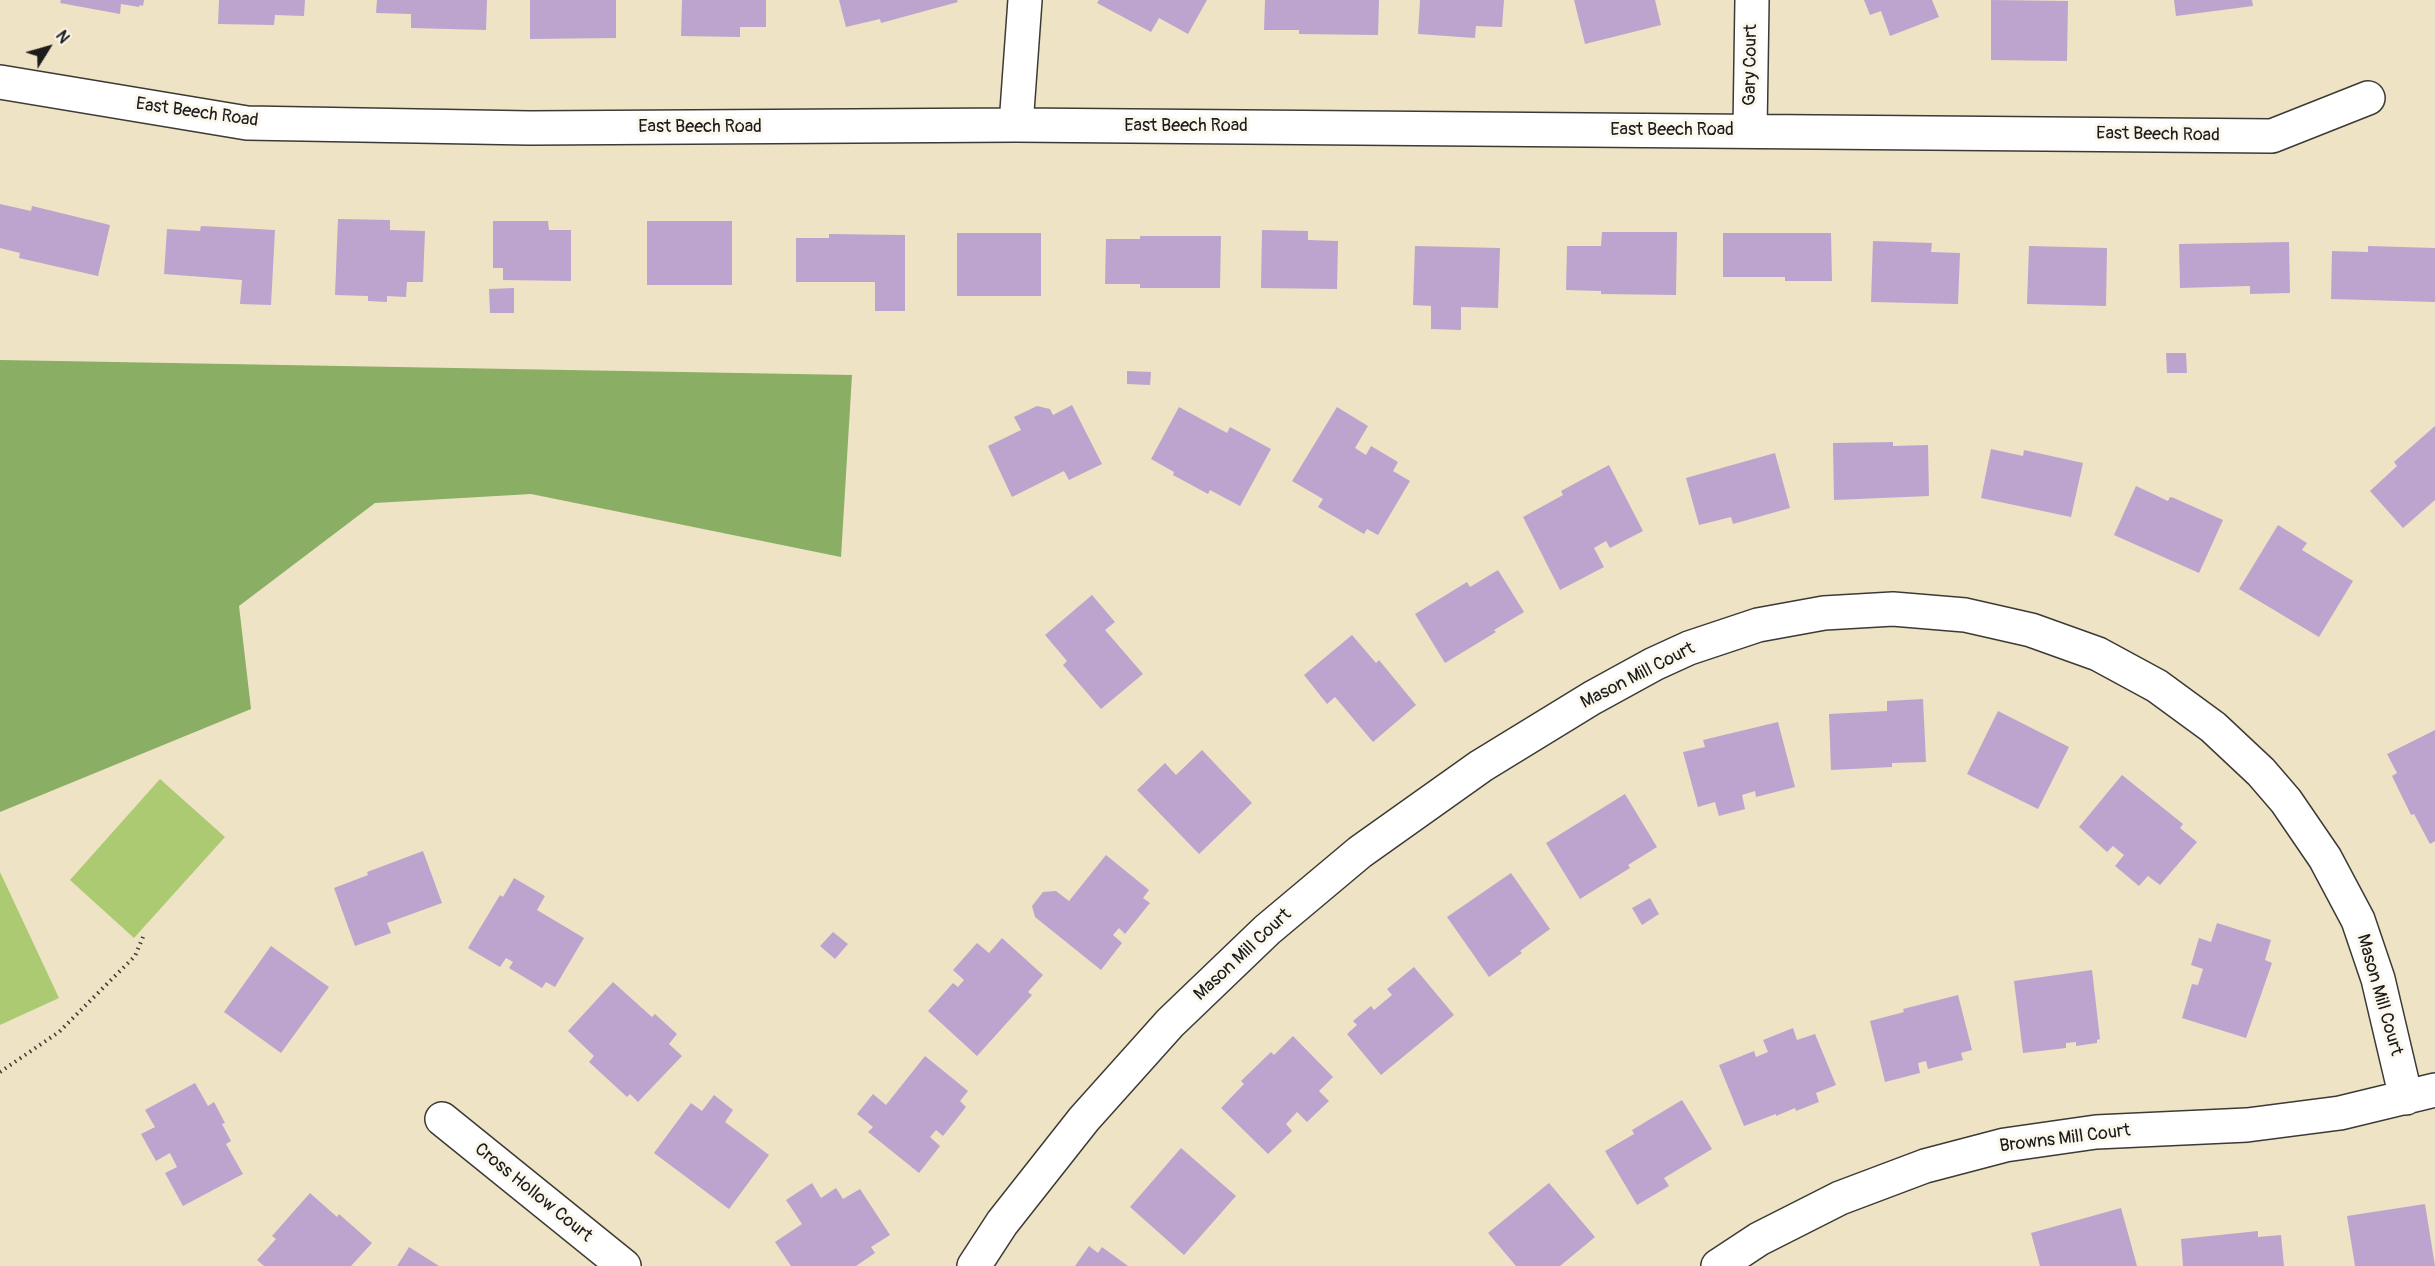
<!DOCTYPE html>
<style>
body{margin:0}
#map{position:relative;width:2435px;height:1266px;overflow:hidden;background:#eee3c4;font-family:Pangolin,sans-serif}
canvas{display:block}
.north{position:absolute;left:18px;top:18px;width:60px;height:60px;-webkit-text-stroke:4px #fbf7ec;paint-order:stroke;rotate:53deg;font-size:16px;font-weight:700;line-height:24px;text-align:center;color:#1c1c1c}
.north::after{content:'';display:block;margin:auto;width:21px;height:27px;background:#1c1c1c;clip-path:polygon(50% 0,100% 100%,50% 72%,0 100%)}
</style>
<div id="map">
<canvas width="2435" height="1266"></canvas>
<div class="north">N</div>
</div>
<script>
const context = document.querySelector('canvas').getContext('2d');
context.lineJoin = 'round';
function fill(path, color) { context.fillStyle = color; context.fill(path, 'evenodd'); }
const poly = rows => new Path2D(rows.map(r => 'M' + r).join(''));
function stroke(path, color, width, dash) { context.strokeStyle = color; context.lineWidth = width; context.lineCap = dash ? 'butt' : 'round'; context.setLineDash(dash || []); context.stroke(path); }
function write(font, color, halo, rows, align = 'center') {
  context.font = font + ' Pangolin,sans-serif'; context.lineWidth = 6; context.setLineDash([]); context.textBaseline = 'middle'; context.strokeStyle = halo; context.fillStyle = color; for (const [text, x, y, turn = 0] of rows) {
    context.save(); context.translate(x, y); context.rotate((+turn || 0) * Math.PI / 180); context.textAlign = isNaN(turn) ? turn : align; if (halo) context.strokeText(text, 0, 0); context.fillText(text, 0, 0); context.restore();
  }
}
fill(poly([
 [160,779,225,837,134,938,70,880],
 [0,872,59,998,0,1025]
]), '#acca72');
fill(poly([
 [0,360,852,375,841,557,531,494,375,503,239,606,251,709,0,812]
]), '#89ae64');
fill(poly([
 [61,0,144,0,143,6,140,5,139,7,121,4,120,14,60,3],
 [219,0,305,0,304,16,275,15,274,25,218,24],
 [377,0,487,0,486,30,411,28,411,14,376,13],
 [530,0,616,0,616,38,530,39],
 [682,0,766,0,766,27,740,27,740,37,681,36],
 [839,0,957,0,958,2,881,23,880,19,846,27],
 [1099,0,1207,0,1188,34,1159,18,1151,32,1097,3],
 [1265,0,1379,0,1378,35,1299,34,1299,30,1264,30],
 [1420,0,1504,0,1502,27,1476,26,1475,38,1418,34],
 [1574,0,1655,0,1661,25,1585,44],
 [1864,0,1932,0,1939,17,1890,36,1881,11,1870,15],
 [1991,0,2068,1,2067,61,1991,60],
 [2174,0,2252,0,2253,6,2176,16],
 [0,204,31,211,32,206,110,225,98,276,19,258,20,253,0,248],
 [338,219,390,220,390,230,425,231,423,282,407,282,406,297,387,296,387,302,368,301,368,296,335,295],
 [493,221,548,221,549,230,571,230,571,281,503,280,503,268,493,268],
 [647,221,732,221,732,285,647,285],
 [201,226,275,230,271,305,240,304,242,280,164,274,167,229,200,231],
 [1262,230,1308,231,1308,240,1338,241,1337,289,1261,288],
 [1602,232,1677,232,1676,295,1601,294,1601,291,1566,290,1567,246,1601,246],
 [957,233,1041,233,1041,296,957,296],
 [1723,233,1831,233,1832,281,1785,281,1785,277,1723,277],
 [829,234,905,235,905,311,875,311,875,282,796,282,796,238,829,238],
 [1140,236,1221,236,1220,288,1140,288,1140,284,1105,284,1106,239,1140,239],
 [1873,241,1932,243,1931,252,1960,253,1958,304,1871,302],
 [2289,242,2290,293,2250,294,2250,286,2180,288,2179,244],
 [1415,246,1500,248,1498,308,1461,307,1461,330,1431,329,1431,306,1413,305],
 [2029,246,2107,248,2106,306,2027,304],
 [2368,246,2435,248,2435,302,2331,299,2332,251,2368,252],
 [514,288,514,313,490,313,489,289],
 [2166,353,2186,353,2187,373,2167,373],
 [1127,371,1151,372,1150,385,1127,384],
 [1072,405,1102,464,1069,480,1064,471,1012,497,988,446,1021,430,1014,417,1037,406,1050,409,1053,415],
 [1179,407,1227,433,1230,427,1271,449,1240,506,1210,490,1208,494,1173,475,1174,472,1151,459],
 [1337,407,1368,426,1355,448,1366,455,1371,446,1398,462,1393,471,1410,481,1378,535,1367,529,1364,534,1318,507,1323,499,1292,481],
 [2435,426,2435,500,2403,528,2370,491,2397,466,2394,462],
 [1893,442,1893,446,1928,445,1929,496,1834,500,1833,443],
 [1991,449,2023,456,2024,450,2083,463,2071,517,1981,498],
 [1775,453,1790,508,1733,524,1731,517,1699,525,1686,478],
 [1609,465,1643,531,1610,548,1606,541,1594,548,1604,567,1560,590,1523,517,1563,495,1561,491],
 [2136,486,2168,501,2170,497,2174,498,2223,520,2199,573,2114,535],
 [2278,525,2307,543,2302,550,2353,581,2319,637,2239,589],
 [1498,570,1524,612,1494,630,1496,632,1445,663,1415,614,1467,582,1470,587],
 [1092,595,1115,622,1105,630,1143,674,1101,709,1063,665,1067,661,1045,635],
 [1352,635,1376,663,1379,660,1416,705,1373,742,1335,697,1327,704,1304,675],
 [1923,699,1926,762,1892,763,1892,767,1831,770,1829,714,1887,711,1887,701],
 [1998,711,2069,747,2038,809,1967,774],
 [1778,722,1795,787,1756,797,1755,791,1742,795,1745,809,1719,816,1715,802,1698,807,1683,752,1705,747,1703,740],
 [2435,730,2435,841,2430,844,2414,814,2411,815,2392,776,2397,773,2387,754],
 [1202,750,1252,803,1199,854,1137,790,1165,763,1176,775],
 [2122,775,2183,824,2180,828,2197,842,2160,885,2148,876,2139,886,2115,866,2124,855,2113,846,2107,852,2079,827],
 [1625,794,1657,847,1628,865,1630,868,1580,899,1546,843],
 [423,851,442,903,387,923,391,933,355,946,334,888,368,875,367,872],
 [1106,855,1149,890,1143,898,1150,903,1125,934,1119,928,1113,935,1122,943,1101,970,1035,917,1032,906,1043,892,1056,891,1069,901],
 [1511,873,1550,929,1520,951,1522,953,1489,977,1447,917],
 [514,878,545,896,537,910,584,938,555,987,546,982,542,988,509,968,513,962,506,958,500,967,468,948,500,895,503,897],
 [1650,898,1659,914,1642,925,1632,908],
 [2217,923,2271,940,2265,960,2272,963,2246,1038,2182,1018,2192,984,2198,985,2203,969,2191,965,2199,938,2211,942],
 [833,932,848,944,835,959,820,946],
 [1002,938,1043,975,1028,992,1032,995,977,1056,928,1011,953,983,958,987,964,980,953,970,977,943,989,953],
 [271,946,329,987,281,1053,224,1012],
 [1414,967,1454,1015,1381,1075,1347,1034,1357,1025,1353,1021,1371,1006,1374,1010,1392,995,1387,989],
 [2092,970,2100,1039,2097,1040,2097,1043,2076,1046,2076,1042,2066,1043,2066,1048,2023,1053,2014,981],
 [613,982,652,1017,655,1014,677,1034,669,1044,682,1056,638,1102,630,1094,627,1097,589,1062,594,1056,568,1031],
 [1958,995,1972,1050,1961,1053,1963,1060,1928,1069,1926,1061,1918,1063,1920,1073,1885,1082,1870,1021,1904,1012,1903,1009],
 [1793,1028,1797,1040,1815,1034,1836,1085,1816,1093,1819,1102,1796,1111,1795,1108,1776,1116,1776,1114,1744,1126,1719,1065,1754,1051,1756,1057,1768,1052,1763,1040],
 [1293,1036,1333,1077,1319,1091,1329,1101,1307,1122,1297,1112,1286,1124,1292,1131,1268,1154,1221,1108,1244,1084,1241,1081,1271,1052,1274,1055],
 [925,1056,968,1091,960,1101,966,1107,943,1136,936,1130,930,1137,940,1146,919,1173,868,1132,873,1127,857,1114,873,1094,886,1105],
 [195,1083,208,1106,214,1102,225,1123,222,1124,231,1141,226,1144,243,1174,183,1206,165,1173,177,1167,170,1153,156,1161,141,1134,155,1127,145,1110],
 [714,1095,733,1110,725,1122,769,1155,729,1209,654,1153,691,1103,702,1111],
 [1682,1100,1712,1149,1664,1178,1669,1186,1637,1205,1605,1151,1634,1134,1632,1130],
 [1181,1148,1236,1196,1184,1255,1130,1207],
 [812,1183,821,1198,836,1188,843,1199,860,1189,890,1235,871,1247,875,1253,856,1266,791,1266,775,1242,802,1224,786,1200],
 [1549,1183,1595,1237,1560,1266,1516,1266,1488,1233],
 [310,1193,337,1217,339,1214,372,1243,351,1266,264,1266,257,1260,276,1239,272,1236],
 [2425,1204,2435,1266,2355,1266,2347,1216],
 [2121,1208,2137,1266,2040,1266,2031,1233],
 [2258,1231,2258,1237,2281,1235,2284,1266,2183,1266,2181,1239],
 [1089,1246,1098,1253,1102,1247,1128,1266,1075,1266],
 [409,1247,439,1266,397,1266]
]), '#bca4cf');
const minor = poly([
 [0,82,247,123,530,128,1016,125,2272,136,2368,98],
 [1016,125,1025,0],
 [1750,130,1752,0],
 [442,1119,624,1266],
 [974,1266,1002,1223,1084,1119,1170,1023,1267,930,1360,852,1481,766,1592,698,1654,664,1689,648,1758,625,1824,613,1893,609,1965,615,2031,630,2098,654,2157,686,2213,727,2261,772,2286,801,2325,858,2358,920,2378,979,2406,1098],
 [1718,1266,1759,1239,1840,1198,1925,1166,2005,1145,2096,1132,2247,1125,2340,1113,2435,1090]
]);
stroke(minor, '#3c3a35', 36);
stroke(poly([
 [0,1072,59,1032,135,956,143,937]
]), '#3c3a35', 4, [1.5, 4.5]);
stroke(minor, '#fff', 33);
write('18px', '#1c1c1c', '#fbf7ec', [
 ["Gary Court",1751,65,-89],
 ["East Beech Road",197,113,8],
 ["East Beech Road",1186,126],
 ["East Beech Road",700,127],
 ["East Beech Road",1672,130],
 ["East Beech Road",2158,135,1],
 ["Mason Mill Court",1638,676,-27],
 ["Mason Mill Court",1243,955,-43],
 ["Mason Mill Court",2379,995,74],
 ["Browns Mill Court",2065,1139,-7],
 ["Cross Hollow Court",533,1193,39]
]);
</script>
